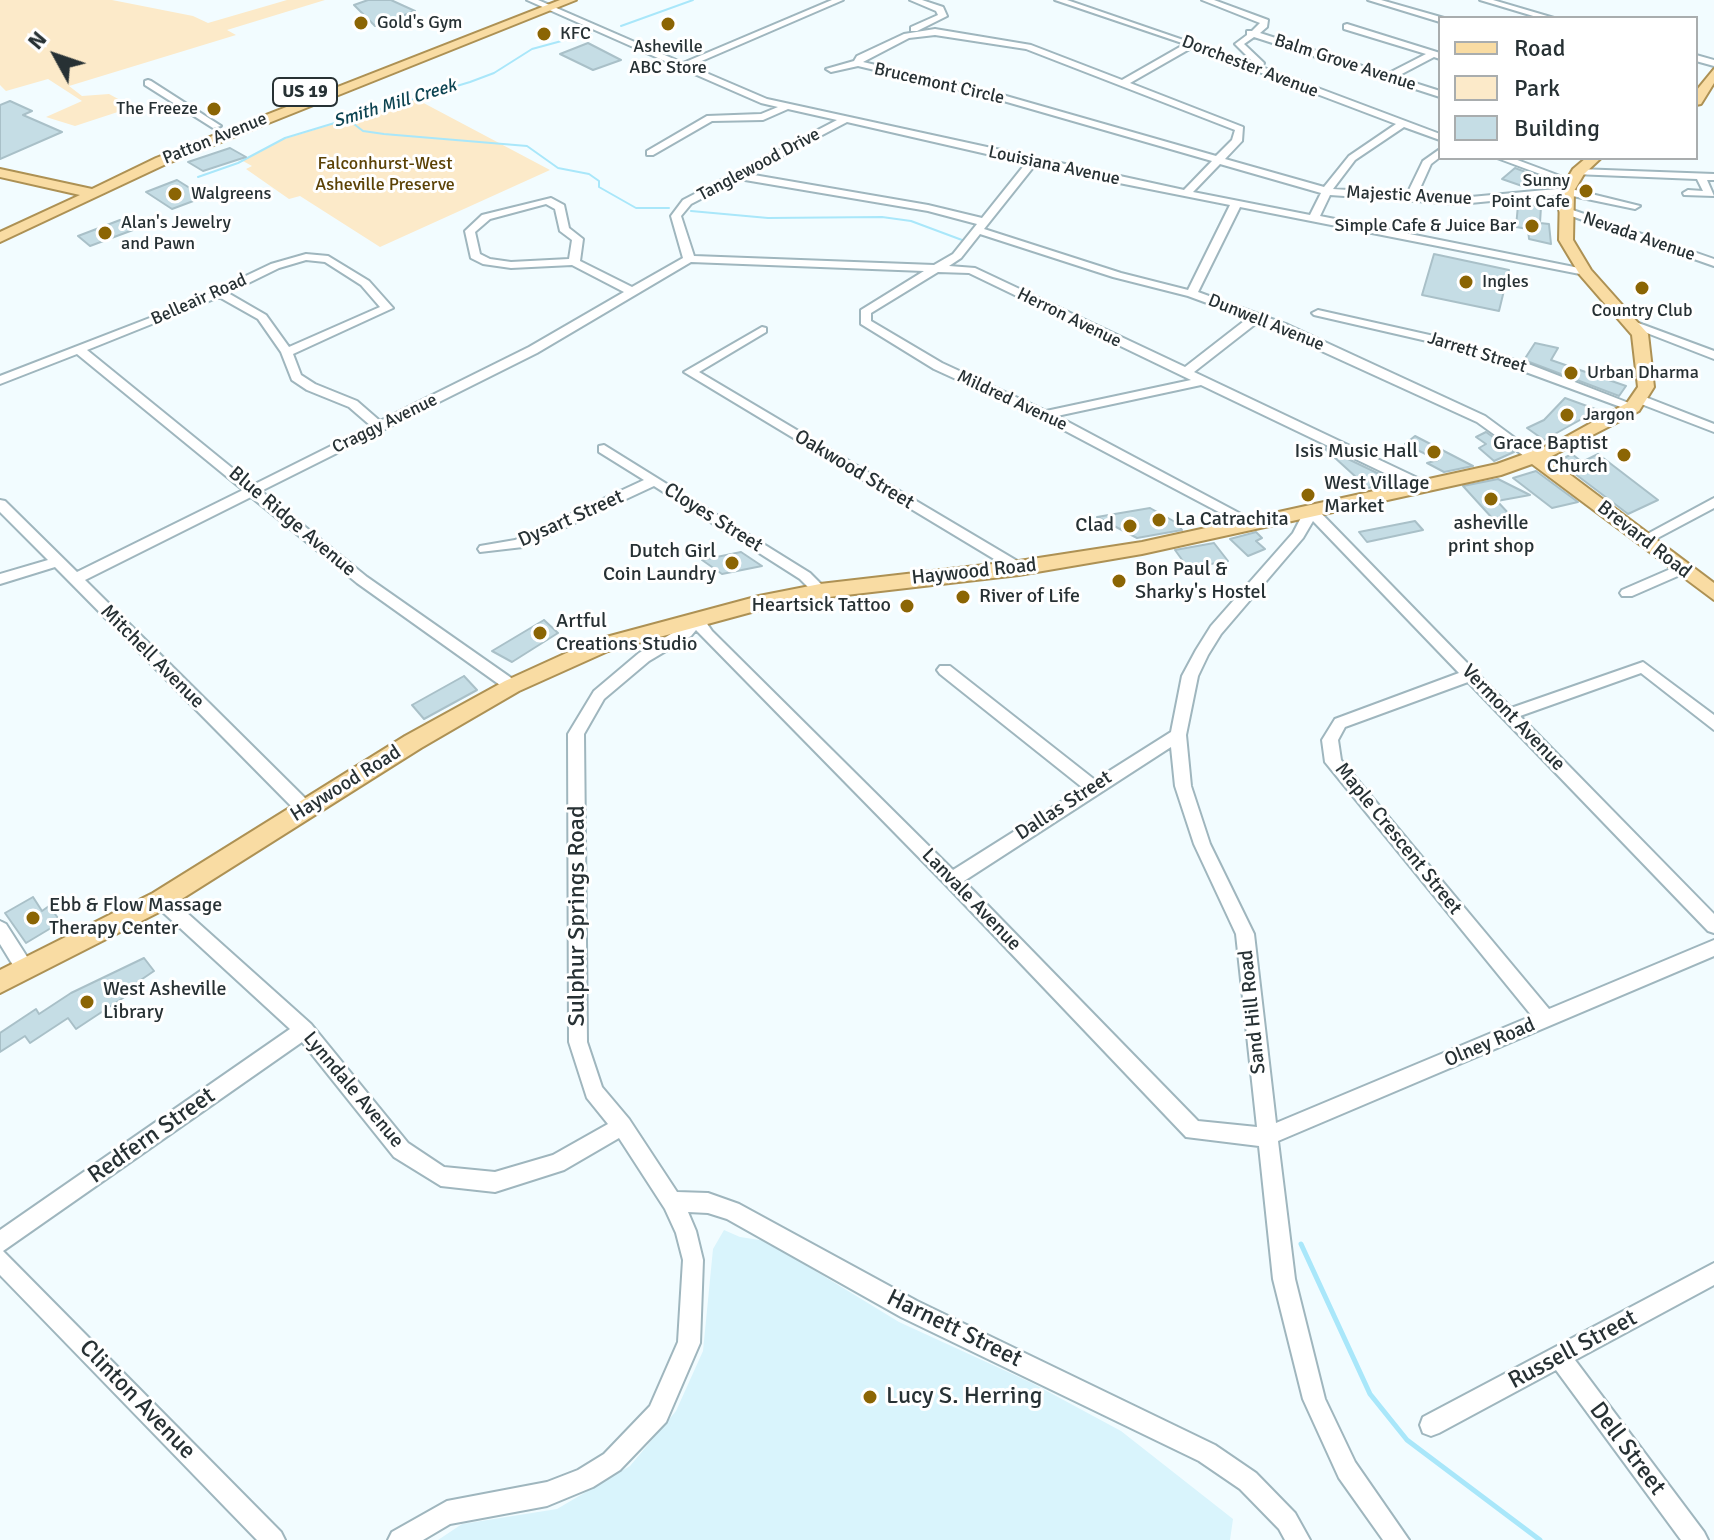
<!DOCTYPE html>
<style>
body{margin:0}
#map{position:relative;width:1714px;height:1540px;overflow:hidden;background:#f2fcff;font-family:Signika,sans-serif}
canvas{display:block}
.legend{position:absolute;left:1438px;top:16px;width:260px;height:144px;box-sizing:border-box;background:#fff;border:2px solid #a9adae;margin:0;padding:10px 14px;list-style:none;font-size:24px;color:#273134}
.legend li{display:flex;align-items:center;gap:16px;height:40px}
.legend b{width:40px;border:2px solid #a9adae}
.north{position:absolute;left:16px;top:16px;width:80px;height:80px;-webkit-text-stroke:6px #fff;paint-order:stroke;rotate:310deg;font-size:22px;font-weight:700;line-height:32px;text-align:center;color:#273134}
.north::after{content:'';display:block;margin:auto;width:28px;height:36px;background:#273134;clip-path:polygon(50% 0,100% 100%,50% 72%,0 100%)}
</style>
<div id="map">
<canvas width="1714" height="1540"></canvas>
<ul class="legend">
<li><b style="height:10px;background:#f9dca3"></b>Road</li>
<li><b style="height:22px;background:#fceac9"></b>Park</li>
<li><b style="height:22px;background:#c5dde5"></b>Building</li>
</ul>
<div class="north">N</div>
</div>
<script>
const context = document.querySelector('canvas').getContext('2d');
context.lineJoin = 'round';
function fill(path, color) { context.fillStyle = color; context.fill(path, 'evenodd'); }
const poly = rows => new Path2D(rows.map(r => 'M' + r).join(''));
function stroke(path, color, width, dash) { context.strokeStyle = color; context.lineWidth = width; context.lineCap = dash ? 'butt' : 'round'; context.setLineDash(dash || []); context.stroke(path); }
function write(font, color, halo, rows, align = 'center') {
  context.font = font + ' Signika,sans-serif'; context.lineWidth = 6; context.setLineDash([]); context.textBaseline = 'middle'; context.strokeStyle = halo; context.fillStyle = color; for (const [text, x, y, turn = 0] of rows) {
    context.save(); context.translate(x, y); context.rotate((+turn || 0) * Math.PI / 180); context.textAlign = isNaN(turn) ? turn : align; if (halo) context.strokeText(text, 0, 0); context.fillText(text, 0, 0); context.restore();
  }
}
fill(poly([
 [724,1230,740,1237,766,1241,899,1322,1032,1383,1121,1431,1233,1519,1230,1540,438,1540,462,1524,557,1509,630,1466,676,1411,703,1351,713,1249]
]), '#d9f4fc');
fill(poly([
 [0,0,112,0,193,16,208,23,287,0,325,0,227,30,236,35,69,86,82,96,109,94,133,107,75,126,46,117,82,101,48,79,6,91,0,85],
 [416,99,550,170,380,247,300,196,289,199,246,169,252,166,243,161,281,140]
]), '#fceac9');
stroke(poly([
 [621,26,693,0],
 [350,121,363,131,384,134,527,146,558,168,589,174,599,181,599,187,636,208,669,208],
 [198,177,238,163,285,138,470,82,494,73,532,49,591,33],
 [691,211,768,218,882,217,911,221,962,240]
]), '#a9e7fa', 2);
stroke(poly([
 [1301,1244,1370,1394,1407,1440,1540,1540]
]), '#a9e7fa', 5);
const building = poly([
 [368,0,391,0,415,11,375,26,354,5,368,0],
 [588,43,621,60,593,70,560,54,588,43],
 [10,101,32,111,23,115,62,132,0,159,0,105,10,101],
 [230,148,246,157,203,171,188,162,230,148],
 [1515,168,1547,180,1535,178,1525,187,1502,179,1515,168],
 [177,180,204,197,172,209,146,192,177,180],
 [1524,204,1541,207,1540,223,1549,224,1551,244,1529,239,1528,229,1516,227,1518,205,1524,204],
 [120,220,133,230,90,246,78,236,120,220],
 [1434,254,1509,270,1499,311,1422,295,1434,254],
 [1535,343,1558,348,1551,360,1626,386,1619,396,1524,360,1535,343],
 [1565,398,1598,410,1544,440,1527,428,1544,420,1565,398],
 [1486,432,1514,452,1494,461,1479,448,1486,444,1476,437,1486,432],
 [1415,436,1473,466,1444,472,1427,463,1438,460,1405,444,1415,436],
 [1323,447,1396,482,1368,488,1323,447],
 [1572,454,1582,462,1598,454,1658,500,1628,514,1558,461,1572,454],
 [1536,471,1578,502,1552,508,1513,478,1536,471],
 [1498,479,1530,495,1497,501,1510,515,1493,519,1463,486,1498,479],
 [1150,508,1177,523,1182,530,1137,538,1097,517,1150,508],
 [1415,521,1423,530,1367,542,1359,532,1415,521],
 [1256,532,1262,538,1256,541,1265,549,1248,556,1230,539,1256,532],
 [1214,543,1228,561,1188,568,1175,550,1214,543],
 [741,552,762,566,722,574,702,560,741,552],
 [544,620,558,633,512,662,492,651,544,620],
 [464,676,477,690,424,719,412,705,464,676],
 [33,897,42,911,49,906,61,922,26,943,5,913,33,897],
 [144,958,154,971,129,988,132,992,76,1029,68,1018,30,1043,25,1036,0,1052,0,1033,36,1009,39,1014,71,993,144,958]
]);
fill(building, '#c5dde5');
stroke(building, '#a9c0c8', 2);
const minor = poly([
 [527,0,538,0,683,63,832,0,843,0,690,66,767,99,1184,190,1212,161,993,98,858,66,831,72,826,69,854,61,857,56,904,34,935,29,1031,45,1122,80,1185,44,1055,0,1067,0,1256,65,1235,44,1247,35,1247,31,1252,31,1260,23,1202,0,1214,0,1268,20,1267,27,1260,33,1387,74,1426,54,1344,29,1344,25,1347,24,1440,53,1440,59,1434,57,1396,77,1440,91,1440,97,1254,37,1244,44,1264,63,1262,67,1440,134,1440,140,1404,127,1355,160,1333,189,1407,194,1423,161,1440,149,1440,157,1431,164,1417,195,1460,198,1567,188,1640,206,1635,209,1563,194,1460,204,1330,195,1320,216,1589,270,1591,272,1585,275,1240,207,1198,292,1288,325,1485,416,1542,458,1536,462,1531,461,1477,422,1258,322,1194,372,1428,483,1428,489,1418,489,1201,385,1057,416,1254,521,1256,524,1249,528,1041,418,934,369,861,324,861,310,924,271,691,262,537,353,261,491,367,577,517,682,520,686,517,690,507,690,357,583,251,497,85,580,311,804,313,809,311,814,305,816,299,814,55,567,0,584,0,574,48,560,0,512,0,500,5,501,77,572,243,490,77,354,0,384,0,376,191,302,271,264,306,254,328,256,369,281,393,308,293,354,301,375,315,384,357,401,380,421,529,347,624,292,572,265,511,268,483,264,471,258,465,231,482,215,551,198,564,205,569,228,583,239,580,261,632,287,683,258,671,216,683,200,837,120,788,109,763,120,712,121,653,155,647,155,647,151,707,116,761,114,778,107,761,103,683,69,677,69,676,66,527,0],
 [935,35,1026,49,1235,130,1232,140,1216,156,999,94,863,62,909,38,935,35],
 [1193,47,1396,124,1349,156,1324,187,1225,159,1242,141,1243,127,1130,83,1193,47],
 [847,122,1026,163,982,218,928,205,748,174,847,122],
 [1220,164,1321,193,1310,215,1193,192,1220,164],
 [1035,165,1099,179,1230,205,1188,290,1121,273,984,229,1035,165],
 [739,179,928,211,977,224,953,254,934,265,694,256,681,216,691,204,739,179],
 [546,204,555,209,560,231,572,240,569,259,511,262,490,259,480,254,475,232,490,219,546,204],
 [980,234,1113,277,1188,296,1248,318,1185,367,975,268,949,266,961,258,980,234],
 [306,260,325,262,361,285,380,307,289,347,266,315,228,293,279,268,306,260],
 [938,272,969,273,1191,380,1046,411,942,363,871,321,871,313,938,272],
 [219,297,258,319,281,352,292,380,307,390,349,407,371,426,253,485,87,350,219,297],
 [910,0,922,0,943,7,947,16,917,31,911,31,911,27,938,15,936,11,910,0],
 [1368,0,1381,0,1444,18,1440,18,1440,22,1368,0],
 [1480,0,1493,0,1554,18,1540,18,1480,0],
 [1696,55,1714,60,1714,66,1696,61,1696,55],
 [148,80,151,81,221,126,213,128,145,85,145,81,148,80],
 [1497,158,1512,158,1576,182,1567,184,1497,158],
 [1578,169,1714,174,1714,180,1707,180,1714,196,1684,195,1683,193,1688,190,1703,191,1697,179,1574,174,1574,170,1578,169],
 [1564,207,1714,259,1714,266,1560,212,1559,210,1564,207],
 [1318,310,1434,336,1531,365,1639,407,1633,411,1629,410,1523,371,1427,341,1314,315,1312,313,1318,310],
 [1633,321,1714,351,1714,359,1629,326,1629,322,1633,321],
 [762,327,766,328,766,332,699,372,1024,565,1026,568,1024,571,1014,571,684,372,762,327],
 [1640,395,1714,424,1714,432,1636,402,1636,396,1640,395],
 [604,445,810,573,825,588,827,591,825,594,815,594,800,579,654,486,523,547,480,552,478,549,480,546,515,540,644,480,599,452,599,446,604,445],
 [1714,498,1714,508,1650,542,1645,544,1638,539,1714,498],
 [1311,507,1316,508,1511,708,1643,662,1714,715,1714,730,1641,673,1520,716,1714,914,1714,933,1708,931,1468,682,1345,727,1338,740,1341,760,1549,1009,1714,940,1714,956,1278,1141,1295,1279,1325,1399,1355,1462,1409,1540,1383,1540,1339,1478,1303,1399,1273,1279,1259,1146,1186,1137,946,885,696,630,691,636,649,661,604,699,584,734,587,1042,602,1087,629,1119,677,1192,708,1193,739,1204,917,1301,1215,1445,1256,1473,1295,1513,1310,1540,1285,1540,1279,1529,1240,1489,1199,1461,901,1317,727,1219,708,1213,688,1212,696,1231,703,1260,700,1343,666,1422,620,1470,593,1487,547,1506,450,1524,423,1540,388,1540,392,1532,447,1501,547,1482,578,1470,604,1454,650,1406,678,1342,683,1260,676,1233,665,1209,619,1138,564,1170,495,1192,441,1186,394,1157,302,1042,3,1251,281,1532,285,1540,257,1540,0,1275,0,1230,290,1029,155,905,152,900,155,895,161,893,167,895,311,1024,408,1143,444,1167,495,1172,553,1155,608,1124,587,1098,569,1042,568,734,594,691,639,653,681,628,691,615,701,615,712,631,953,870,1083,788,940,674,937,670,940,666,950,666,1095,780,1171,732,1182,676,1196,650,1211,626,1293,533,1306,508,1311,507],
 [1313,521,1459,673,1335,719,1322,740,1325,762,1532,1016,1276,1123,1254,934,1210,844,1191,786,1186,735,1198,676,1208,655,1221,634,1303,538,1313,521],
 [1171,747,1175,786,1194,844,1236,934,1257,1127,1198,1121,964,881,1171,747],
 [1682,564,1689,569,1687,572,1632,596,1622,596,1620,593,1622,590,1682,564],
 [0,921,6,924,31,963,34,969,31,975,25,977,19,975,0,944,0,921],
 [1714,1263,1714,1285,1575,1360,1704,1532,1708,1540,1681,1540,1556,1370,1439,1433,1431,1436,1423,1433,1420,1425,1423,1417,1714,1263]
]);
const major = poly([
 [560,0,576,0,166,164,0,242,0,232,80,195,0,177,0,169,92,189,156,158,560,0],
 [1714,69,1714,83,1701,104,1696,105,1696,91,1714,69],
 [1586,158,1601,158,1584,174,1574,191,1573,240,1591,270,1648,334,1654,387,1639,411,1548,458,1714,583,1714,600,1532,464,1501,475,1142,554,1019,575,820,598,759,610,608,651,519,691,421,748,169,907,0,993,0,970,153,893,405,736,505,681,595,640,759,596,820,584,1019,561,1142,542,1497,464,1555,443,1627,403,1638,387,1632,335,1580,275,1559,240,1560,191,1573,169,1586,158]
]);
stroke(minor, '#9fb6be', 4);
stroke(major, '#ad9154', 4);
fill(minor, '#fff');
fill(major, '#f9dca3');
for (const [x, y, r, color] of [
 [361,23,8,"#8b6504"],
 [668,24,8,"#8b6504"],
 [544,34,8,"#8b6504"],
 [214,109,8,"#8b6504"],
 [1586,191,8,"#8b6504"],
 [175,194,8,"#8b6504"],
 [1532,226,8,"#8b6504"],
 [105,233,8,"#8b6504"],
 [1466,282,8,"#8b6504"],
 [1642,288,8,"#8b6504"],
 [1571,373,8,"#8b6504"],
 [1567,415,8,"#8b6504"],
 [1434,452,8,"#8b6504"],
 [1624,455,8,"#8b6504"],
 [1308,495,8,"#8b6504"],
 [1491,499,8,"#8b6504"],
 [1159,520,8,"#8b6504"],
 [1130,526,8,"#8b6504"],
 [732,563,8,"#8b6504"],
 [1119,581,8,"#8b6504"],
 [963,597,8,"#8b6504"],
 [907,606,8,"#8b6504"],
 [540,633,8,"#8b6504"],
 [33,918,8,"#8b6504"],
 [87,1002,8,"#8b6504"],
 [870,1397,8,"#8b6504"]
]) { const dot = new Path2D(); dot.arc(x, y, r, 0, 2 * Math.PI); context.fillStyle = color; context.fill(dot); stroke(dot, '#fff', 3); }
write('18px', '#273134', '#fff', [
 ["Gold's Gym",377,23],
 ["KFC",560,34],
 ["Asheville",668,47,"center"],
 ["ABC Store",668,68,"center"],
 ["The Freeze",198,109,"right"],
 ["Sunny",1570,181,"right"],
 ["Point Cafe",1570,202,"right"],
 ["Walgreens",191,194],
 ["Alan's Jewelry",121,223],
 ["and Pawn",121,244],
 ["Simple Cafe & Juice Bar",1516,226,"right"],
 ["Ingles",1482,282],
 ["Country Club",1642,311,"center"],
 ["Urban Dharma",1587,373],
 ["Jargon",1583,415]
], 'left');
write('18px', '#273134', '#fff', [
 ["Balm Grove Avenue",1345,63,18],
 ["Dorchester Avenue",1250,67,21],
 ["Brucemont Circle",939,84,13],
 ["Patton Avenue",215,139,-22],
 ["Tanglewood Drive",759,165,-28],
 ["Louisiana Avenue",1054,166,12],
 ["Majestic Avenue",1409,196,3],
 ["Nevada Avenue",1639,237,19],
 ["Belleair Road",199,300,-24],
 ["Herron Avenue",1069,318,26],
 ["Dunwell Avenue",1266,323,22],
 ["Jarrett Street",1477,353,17],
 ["Mildred Avenue",1012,401,25],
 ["Craggy Avenue",385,424,-26]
]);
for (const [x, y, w] of [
 [305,92,64]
]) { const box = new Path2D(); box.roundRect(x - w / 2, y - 14, w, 28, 6); context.fillStyle = '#fff'; context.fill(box); stroke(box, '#273134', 2); }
write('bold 18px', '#273134', null, [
 ["US 19",305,92]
]);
write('italic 18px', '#0c4351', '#fff', [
 ["Smith Mill Creek",395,104,-17]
]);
write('18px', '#5b4206', '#fff', [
 ["Falconhurst-West",385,164],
 ["Asheville Preserve",385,185]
]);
write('20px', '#273134', '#fff', [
 ["Grace Baptist",1608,444,"right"],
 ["Church",1608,467,"right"],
 ["Isis Music Hall",1418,452,"right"],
 ["West Village",1324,484],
 ["Market",1324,507],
 ["La Catrachita",1175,520],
 ["asheville",1491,524,"center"],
 ["print shop",1491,547,"center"],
 ["Clad",1114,526,"right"],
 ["Dutch Girl",716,552,"right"],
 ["Coin Laundry",716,575,"right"],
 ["Bon Paul &",1135,570],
 ["Sharky's Hostel",1135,593],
 ["River of Life",979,597],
 ["Heartsick Tattoo",891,606,"right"],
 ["Artful",556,622],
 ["Creations Studio",556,645],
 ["Ebb & Flow Massage",49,906],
 ["Therapy Center",49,929],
 ["West Asheville",103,990],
 ["Library",103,1013]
], 'left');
write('20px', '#273134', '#fff', [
 ["Oakwood Street",854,470,31],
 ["Cloyes Street",713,518,32],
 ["Dysart Street",571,519,-24],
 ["Blue Ridge Avenue",292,522,40],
 ["Brevard Road",1644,540,38],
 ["Haywood Road",974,572,-6],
 ["Mitchell Avenue",152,657,45],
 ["Vermont Avenue",1513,718,46],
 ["Haywood Road",346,784,-32],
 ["Dallas Street",1064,806,-33],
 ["Maple Crescent Street",1398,839,51],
 ["Lanvale Avenue",971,900,46],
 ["Sand Hill Road",1253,1012,-96],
 ["Olney Road",1490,1043,-23],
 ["Lynndale Avenue",353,1090,50]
]);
write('24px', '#273134', '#fff', [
 ["Sulphur Springs Road",578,916,-90],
 ["Redfern Street",152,1136,-35],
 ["Harnett Street",954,1329,26],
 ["Russell Street",1573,1350,-28],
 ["Clinton Avenue",137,1400,46],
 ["Dell Street",1627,1449,53]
]);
write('24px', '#273134', '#fff', [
 ["Lucy S. Herring",886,1397]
], 'left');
</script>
